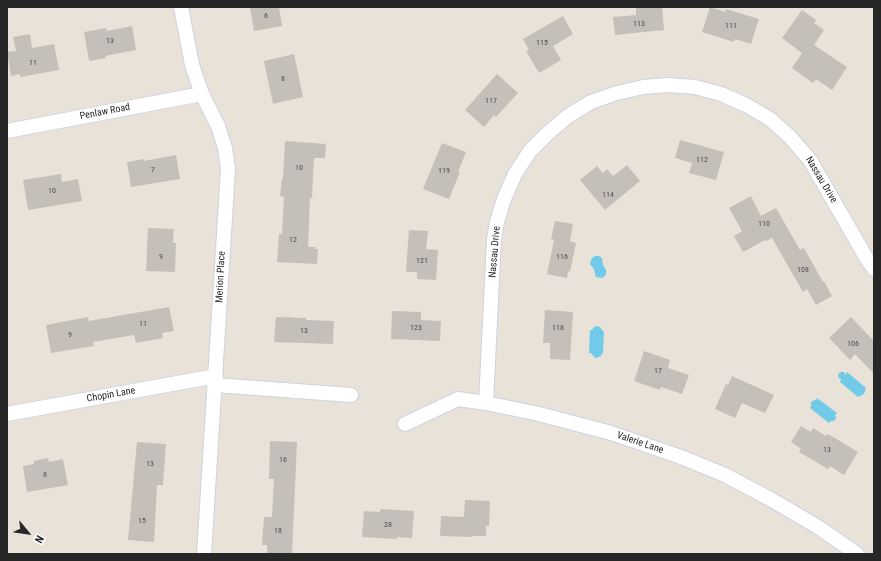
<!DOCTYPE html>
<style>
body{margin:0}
#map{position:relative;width:881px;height:561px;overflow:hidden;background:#e9e2d9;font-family:"Roboto Condensed",sans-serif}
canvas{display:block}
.frame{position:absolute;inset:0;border:8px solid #272727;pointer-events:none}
.north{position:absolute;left:8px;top:513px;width:40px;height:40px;-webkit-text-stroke:3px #fff;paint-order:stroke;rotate:119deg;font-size:11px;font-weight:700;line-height:16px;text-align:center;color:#272727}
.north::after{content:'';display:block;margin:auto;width:14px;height:18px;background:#272727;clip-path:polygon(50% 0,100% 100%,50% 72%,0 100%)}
</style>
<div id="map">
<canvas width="881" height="561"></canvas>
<div class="frame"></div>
<div class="north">N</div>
</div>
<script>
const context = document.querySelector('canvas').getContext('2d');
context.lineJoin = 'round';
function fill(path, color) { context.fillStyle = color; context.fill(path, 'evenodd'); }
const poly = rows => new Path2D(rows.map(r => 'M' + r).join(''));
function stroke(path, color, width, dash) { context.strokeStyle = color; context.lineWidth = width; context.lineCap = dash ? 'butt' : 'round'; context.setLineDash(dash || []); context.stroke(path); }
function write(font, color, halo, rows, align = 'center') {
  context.font = font + ' "Roboto Condensed",sans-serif'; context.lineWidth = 3; context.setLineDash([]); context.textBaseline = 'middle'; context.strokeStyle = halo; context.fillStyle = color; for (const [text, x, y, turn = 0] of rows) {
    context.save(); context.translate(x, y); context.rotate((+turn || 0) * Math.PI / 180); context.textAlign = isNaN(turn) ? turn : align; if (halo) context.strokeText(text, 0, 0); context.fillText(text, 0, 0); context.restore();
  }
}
fill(poly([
 [595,256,599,256,602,258,603,265,606,270,606,274,604,277,600,278,596,277,594,269,590,264,591,260,592,258],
 [595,326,600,327,603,331,604,332,603,353,602,353,601,356,599,357,596,358,594,357,591,353,589,353,590,330,592,330],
 [841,372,844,372,845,375,847,372,866,388,864,394,858,397,840,382,841,379,839,378,838,376,839,373],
 [817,398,837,413,835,415,836,418,835,420,833,421,831,421,829,423,810,408,811,406,811,403,812,401,816,400]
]), '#70cae8');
fill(poly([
 [250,7,279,7,282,26,254,31],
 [636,7,662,7,664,30,615,35,613,17,636,15],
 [710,7,725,12,726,9,759,19,751,44,735,39,734,42,702,32],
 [802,10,816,20,814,23,824,30,814,45,847,67,832,90,816,79,813,83,792,68,802,53,782,38],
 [563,16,573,34,553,46,561,60,539,73,526,51,529,50,523,39],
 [132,26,136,50,105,56,106,58,89,61,84,32,106,28,107,31],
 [30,34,32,48,54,44,59,70,20,77,20,74,11,76,7,52,16,51,13,37],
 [294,54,303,97,273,104,264,61],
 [497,74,518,93,496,117,494,115,484,127,465,110],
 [680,140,724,152,716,180,689,173,692,163,675,158],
 [285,141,326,144,325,158,314,158,312,198,310,198,308,247,315,247,315,249,318,249,317,264,277,262,279,234,282,234,284,197,280,196,282,178,283,178],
 [442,143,466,152,458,172,460,172,449,199,423,189],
 [176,155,180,179,131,187,127,162,144,159,144,161],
 [627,165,640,181,605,210,580,180,597,166,603,173,607,169,613,176],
 [61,174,62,182,78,179,82,201,28,210,23,180],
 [751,196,761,216,776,208,800,250,804,248,823,282,824,281,832,296,816,305,807,289,803,292,772,238,766,241,765,240,743,252,734,236,742,231,729,208],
 [555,221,573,224,570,241,576,243,570,272,568,271,567,278,547,274,554,240,551,239],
 [148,228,174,229,173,243,176,243,175,272,146,271],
 [409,230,428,231,426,249,438,250,436,280,417,279,417,272,406,272],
 [169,307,174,331,162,333,163,338,136,343,134,335,93,342,94,346,51,353,46,325,88,317,89,321],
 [545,310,573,312,570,360,550,359,550,343,543,343],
 [392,311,421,312,421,320,441,321,440,341,391,339],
 [276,317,306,318,306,320,334,321,333,344,274,342],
 [851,317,874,341,874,374,855,354,850,360,829,338],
 [644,351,670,360,668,368,689,375,682,394,661,387,660,390,634,381],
 [732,376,774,395,765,413,742,403,735,418,715,409,726,384,728,385],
 [801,426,811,432,813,428,826,436,828,434,858,452,844,475,830,466,828,469,799,452,801,449,791,442],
 [270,441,297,442,292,554,267,554,267,545,262,545,264,517,272,517,274,479,269,479],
 [137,442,166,444,163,485,157,485,154,542,128,540],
 [48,458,49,462,63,459,68,485,27,492,23,466,34,464,34,461],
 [465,500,490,501,489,526,486,526,486,536,472,536,472,537,440,536,441,516,464,517],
 [381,509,414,511,412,538,397,537,397,539,362,537,364,511,380,512]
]), '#c4bfb9');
const street = poly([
 [181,7,192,65,202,94,218,126,225,148,228,169,204,554],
 [7,131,202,94],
 [215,385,351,395],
 [486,403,494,239,497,222,504,199,515,174,530,151,547,134,568,116,591,102,617,93,643,87,668,85,695,87,721,94,746,105,770,119,790,137,810,160,867,259,874,269],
 [7,414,216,376],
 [405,424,458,399,486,403,539,414,611,433,681,457,725,475,772,500,818,527,857,554]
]);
stroke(street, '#cfd2e0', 16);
stroke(street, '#fff', 14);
write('8px', '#4e4d4c', null, [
 ["6",266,16],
 ["113",639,24],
 ["111",731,26],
 ["13",110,41],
 ["115",542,43],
 ["11",33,63],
 ["8",283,79],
 ["117",491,101],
 ["112",702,160],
 ["10",299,168],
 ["7",153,170],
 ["119",444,171],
 ["10",52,191],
 ["114",608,195],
 ["110",764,224],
 ["12",293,240],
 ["9",161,257],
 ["116",562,257],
 ["121",422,261],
 ["108",803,270],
 ["11",143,324],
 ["123",416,328],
 ["118",558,328],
 ["13",304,331],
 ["9",70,335],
 ["106",853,344],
 ["17",658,371],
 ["13",827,450],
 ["16",283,460],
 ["13",150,464],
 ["8",45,475],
 ["15",142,521],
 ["28",388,525],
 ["18",278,531]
]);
write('10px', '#272727', '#fff', [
 ["Penlaw Road",105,112,-11],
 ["Nassau Drive",821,180,59],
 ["Nassau Drive",495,252,-85],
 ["Merion Place",221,277,-87],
 ["Chopin Lane",111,395,-10],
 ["Valerie Lane",640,443,19]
]);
</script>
